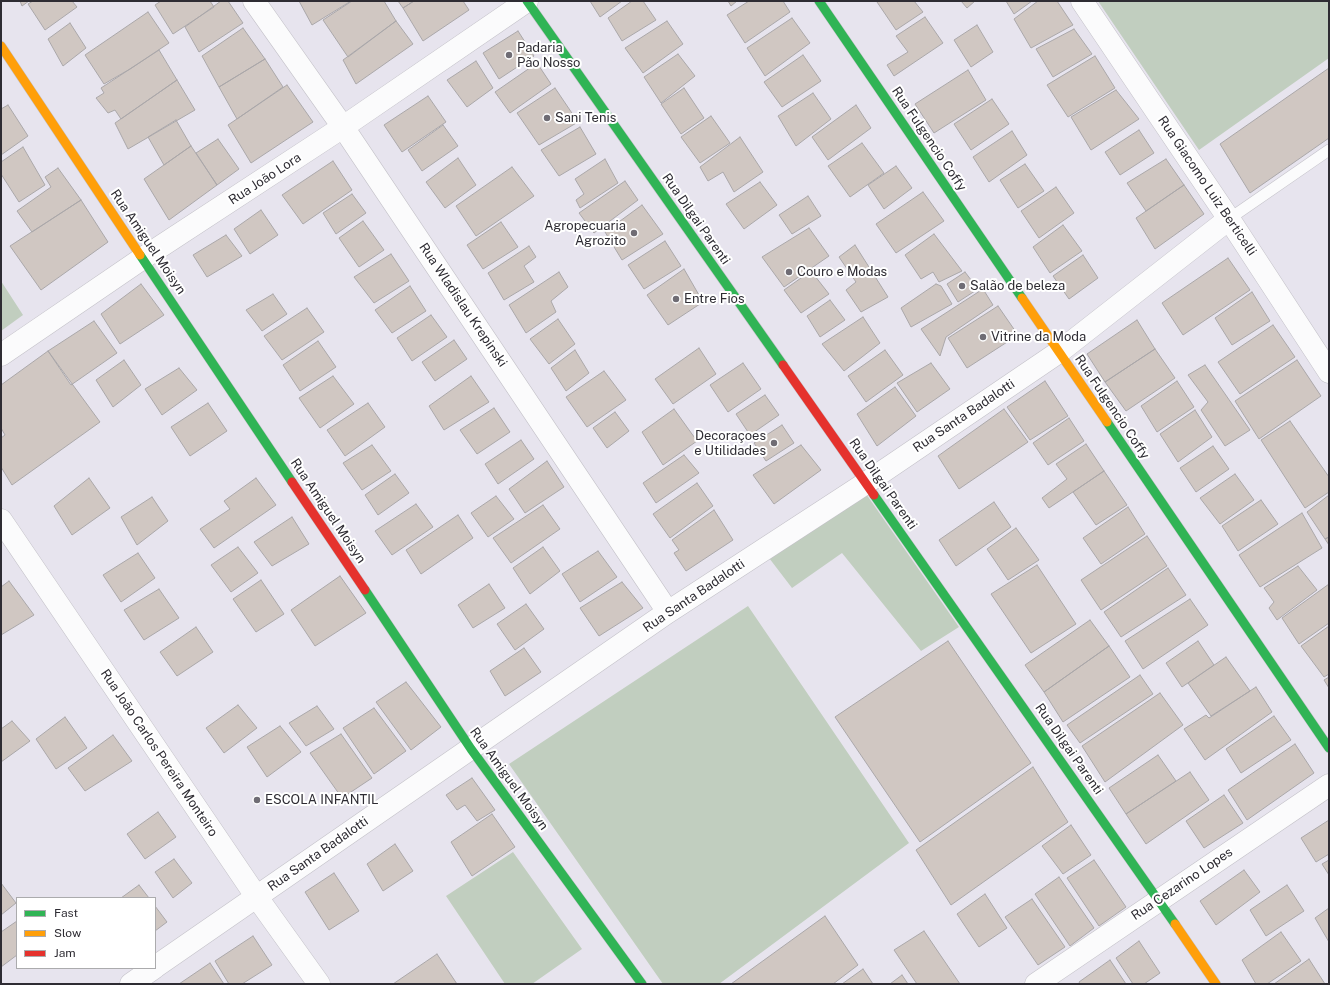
<!DOCTYPE html>
<meta charset="utf-8">
<style>
body{margin:0}
#map{position:relative;width:1330px;height:985px;overflow:hidden;background:#e7e4ee;font-family:"Public Sans",sans-serif}
canvas{display:block}
.frame{position:absolute;inset:0;border:2px solid #2e2c33;pointer-events:none}
.legend{position:absolute;left:16px;top:897px;width:140px;height:72px;box-sizing:border-box;background:#fff;border:1px solid #ababad;margin:0;padding:5px 7px;list-style:none;font-size:12px;color:#2e2c33}
.legend li{display:flex;align-items:center;gap:8px;height:20px}
.legend b{width:20px;border:1px solid #ababad}
</style>
<div id="map">
<canvas width="1330" height="985"></canvas>
<div class="frame"></div>
<ul class="legend">
<li><b style="height:5px;background:#30b455"></b>Fast</li>
<li><b style="height:5px;background:#ff9f0a"></b>Slow</li>
<li><b style="height:5px;background:#e5322d"></b>Jam</li>
</ul>
</div>
<script>
const context = document.querySelector('canvas').getContext('2d');
context.lineJoin = 'round';
function fill(path, color) { context.fillStyle = color; context.fill(path, 'evenodd'); }
const poly = rows => new Path2D(rows.map(r => 'M' + r).join(''));
function stroke(path, color, width, dash) { context.strokeStyle = color; context.lineWidth = width; context.lineCap = dash ? 'butt' : 'round'; context.setLineDash(dash || []); context.stroke(path); }
function write(font, color, halo, rows, align = 'center') {
  context.font = font + ' "Public Sans",sans-serif'; context.lineWidth = 4; context.setLineDash([]); context.textBaseline = 'middle'; context.strokeStyle = halo; context.fillStyle = color; for (const [text, x, y, turn = 0] of rows) {
    context.save(); context.translate(x, y); context.rotate((+turn || 0) * Math.PI / 180); context.textAlign = isNaN(turn) ? turn : align; if (halo) context.strokeText(text, 0, 0); context.fillText(text, 0, 0); context.restore();
  }
}
fill(poly([
 [1098,1,1329,1,1329,58,1199,150],
 [1,281,23,315,1,331],
 [864,491,959,627,921,651,842,553,792,588,766,554],
 [748,606,909,843,719,984,663,984,509,764],
 [513,852,582,949,532,984,505,984,446,896]
]), '#c1cebf');
const building = poly([
 [20,1,29,1,22,6,20,1],
 [33,1,72,1,77,7,45,30,28,4,33,1],
 [161,1,210,1,214,7,173,34,155,5,161,1],
 [221,1,228,1,243,23,199,52,185,27,221,1],
 [299,1,351,1,312,25,299,1],
 [352,1,384,1,396,21,348,57,323,20,352,1],
 [398,1,414,1,403,8,398,1],
 [414,1,463,1,469,10,423,41,403,8,414,1],
 [590,1,622,1,600,17,590,1],
 [632,1,643,1,656,20,622,41,608,18,632,1],
 [728,1,737,1,731,6,728,1],
 [749,1,783,1,790,12,745,43,727,15,749,1],
 [879,1,914,1,923,12,896,30,877,2,879,1],
 [961,1,975,1,967,8,961,1],
 [1006,1,1032,1,1014,14,1006,1],
 [1038,1,1057,1,1073,25,1031,48,1014,19,1038,1],
 [148,12,169,43,130,69,104,84,85,55,148,12],
 [925,17,943,43,894,76,887,65,908,52,896,36,925,17],
 [792,18,810,43,765,76,747,48,792,18],
 [396,21,413,44,356,84,343,60,396,21],
 [667,21,683,44,643,73,625,48,667,21],
 [70,23,86,48,63,66,48,39,70,23],
 [977,25,993,52,971,67,954,40,977,25],
 [243,28,265,59,219,87,202,56,243,28],
 [1074,29,1092,54,1053,77,1036,49,1074,29],
 [518,31,534,56,499,79,483,53,518,31],
 [159,50,177,80,121,119,115,110,108,113,96,98,104,93,101,88,159,50],
 [678,54,695,76,661,103,644,77,678,54],
 [803,55,821,81,782,107,764,82,803,55],
 [1095,56,1115,88,1068,117,1047,85,1095,56],
 [265,59,283,87,237,119,219,87,265,59],
 [476,61,493,88,467,107,447,80,476,61],
 [537,63,551,84,510,113,495,92,537,63],
 [1329,68,1329,138,1250,193,1220,144,1329,68],
 [968,70,986,100,934,133,915,104,968,70],
 [177,80,195,110,128,149,115,123,177,80],
 [287,85,313,122,251,163,228,125,287,85],
 [555,88,578,122,539,145,517,113,555,88],
 [684,88,704,118,681,134,661,104,684,88],
 [1116,90,1139,119,1091,150,1071,117,1116,90],
 [813,93,831,119,796,146,778,116,813,93],
 [428,96,446,122,402,152,384,125,428,96],
 [992,99,1009,124,971,150,954,124,992,99],
 [8,105,28,136,1,155,1,109,8,105],
 [856,105,871,128,828,160,812,137,856,105],
 [711,116,730,143,700,163,681,137,711,116],
 [176,120,191,146,164,165,148,137,176,120],
 [443,125,458,146,422,171,408,150,443,125],
 [580,127,596,154,559,176,541,150,580,127],
 [1139,130,1154,153,1120,175,1105,152,1139,130],
 [1012,131,1027,155,989,182,973,157,1012,131],
 [740,137,763,172,734,192,723,172,708,181,700,167,740,137],
 [218,139,239,169,217,185,196,153,218,139],
 [862,143,884,173,850,197,828,166,862,143],
 [191,146,217,185,169,220,144,179,191,146],
 [23,147,45,185,19,202,1,174,1,162,23,147],
 [458,158,476,185,445,208,426,182,458,158],
 [605,159,618,183,580,208,576,200,584,194,575,179,605,159],
 [1166,159,1184,185,1146,211,1127,183,1166,159],
 [333,161,352,190,303,224,282,195,333,161],
 [1025,164,1044,191,1018,208,1000,180,1025,164],
 [896,166,912,188,884,209,868,185,896,166],
 [512,167,534,196,476,236,456,206,512,167],
 [58,168,81,200,32,232,17,211,51,187,45,177,58,168],
 [625,181,638,200,594,233,579,213,625,181],
 [760,182,777,205,744,229,726,204,760,182],
 [1184,185,1204,214,1155,249,1136,218,1184,185],
 [1056,187,1074,213,1039,238,1021,211,1056,187],
 [923,192,944,221,896,253,876,224,923,192],
 [352,194,366,213,336,234,323,213,352,194],
 [808,196,821,216,792,234,779,215,808,196],
 [81,200,108,242,41,290,10,246,81,200],
 [642,205,663,234,622,260,605,232,642,205],
 [261,210,278,235,250,254,234,229,261,210],
 [363,221,384,250,359,267,339,238,363,221],
 [501,222,518,247,483,269,467,245,501,222],
 [1063,225,1082,251,1050,273,1033,247,1063,225],
 [809,228,829,256,784,287,762,257,809,228],
 [934,234,962,271,939,282,933,272,921,279,905,255,934,234],
 [226,235,242,256,207,277,193,255,226,235],
 [665,241,681,266,644,289,628,265,665,241],
 [855,245,888,297,861,312,846,290,856,282,839,257,855,245],
 [529,246,536,257,524,266,534,282,504,300,488,273,529,246],
 [391,254,409,281,374,303,354,277,391,254],
 [1083,255,1098,278,1069,299,1053,276,1083,255],
 [1228,258,1250,290,1183,335,1162,303,1228,258],
 [684,269,703,302,668,325,647,295,684,269],
 [811,271,829,294,801,313,784,290,811,271],
 [559,272,568,287,551,301,556,312,526,333,509,305,559,272],
 [965,272,978,289,958,302,947,284,965,272],
 [141,284,164,315,120,344,101,314,141,284],
 [936,284,941,286,952,304,911,327,901,308,936,284],
 [410,286,426,311,392,333,375,310,410,286],
 [983,289,993,305,946,337,940,356,921,329,983,289],
 [1252,292,1270,321,1232,345,1215,318,1252,292],
 [273,294,287,314,262,331,246,310,273,294],
 [830,300,845,320,820,337,807,316,830,300],
 [998,306,1018,335,967,368,948,338,998,306],
 [307,308,324,332,282,360,264,336,307,308],
 [431,315,447,337,412,361,397,338,431,315],
 [863,317,880,343,844,371,822,344,863,317],
 [558,319,575,344,549,364,530,339,558,319],
 [1137,320,1155,349,1105,382,1087,354,1137,320],
 [94,321,117,353,71,385,48,351,94,321],
 [1273,325,1295,357,1240,394,1218,362,1273,325],
 [454,340,467,359,435,381,422,362,454,340],
 [318,341,336,367,300,391,283,365,318,341],
 [699,348,716,374,673,404,655,379,699,348],
 [1155,349,1175,378,1126,411,1105,382,1155,349],
 [575,350,589,373,566,391,551,368,575,350],
 [885,350,903,375,866,402,848,376,885,350],
 [48,351,100,422,12,485,1,467,1,438,5,435,1,428,1,385,48,351],
 [124,360,141,385,113,407,96,380,124,360],
 [1297,360,1321,396,1259,439,1235,401,1297,360],
 [743,363,761,389,728,412,710,385,743,363],
 [931,363,950,389,917,412,897,383,931,363],
 [1205,365,1250,430,1225,446,1201,410,1208,402,1188,375,1205,365],
 [179,368,197,390,162,415,145,389,179,368],
 [604,371,626,400,587,427,566,397,604,371],
 [333,376,354,404,320,428,299,398,333,376],
 [471,376,489,402,444,430,429,406,471,376],
 [1045,381,1068,416,1030,440,1007,407,1045,381],
 [1177,381,1194,407,1157,432,1141,406,1177,381],
 [895,387,916,416,877,446,857,414,895,387],
 [765,395,779,415,750,435,736,414,765,395],
 [208,403,227,431,190,456,171,427,208,403],
 [368,403,385,427,345,456,327,430,368,403],
 [494,408,510,432,477,454,460,430,494,408],
 [674,409,697,441,663,465,642,432,674,409],
 [1004,409,1028,442,959,489,938,456,1004,409],
 [1195,410,1212,437,1178,462,1160,434,1195,410],
 [615,412,629,431,607,448,593,428,615,412],
 [1069,418,1084,441,1048,465,1033,443,1069,418],
 [1290,421,1329,477,1329,492,1305,508,1261,440,1290,421],
 [782,425,794,443,766,461,754,443,782,425],
 [521,440,534,459,498,484,485,464,521,440],
 [1086,444,1104,471,1049,508,1042,498,1067,479,1056,464,1086,444],
 [372,445,391,471,362,490,343,463,372,445],
 [801,445,821,470,774,504,753,475,801,445],
 [1213,446,1229,469,1196,492,1180,468,1213,446],
 [684,455,699,473,656,503,643,483,684,455],
 [547,461,564,487,525,513,509,489,547,461],
 [1104,471,1127,505,1096,525,1073,492,1104,471],
 [395,474,409,493,378,515,365,495,395,474],
 [1235,474,1254,500,1220,524,1200,498,1235,474],
 [89,478,110,508,72,535,54,506,89,478],
 [256,478,276,505,214,548,200,529,230,509,224,501,256,478],
 [697,483,713,506,670,538,653,514,697,483],
 [1329,495,1329,537,1325,539,1307,512,1329,495],
 [496,496,514,519,488,537,471,513,496,496],
 [152,497,168,521,137,545,121,517,152,497],
 [1261,500,1278,524,1238,551,1222,526,1261,500],
 [994,502,1011,527,956,566,939,540,994,502],
 [416,504,433,527,392,555,375,531,416,504],
 [543,505,560,529,511,563,493,538,543,505],
 [1128,507,1145,534,1101,564,1083,538,1128,507],
 [714,510,733,540,686,571,674,553,679,550,672,540,714,510],
 [1302,513,1322,548,1260,587,1239,555,1302,513],
 [458,515,473,538,421,574,406,550,458,515],
 [292,517,309,544,272,566,254,542,292,517],
 [1016,528,1039,560,1008,580,987,549,1016,528],
 [1147,536,1167,566,1101,610,1081,580,1147,536],
 [1329,537,1329,545,1325,539,1329,537],
 [238,547,258,573,231,592,211,565,238,547],
 [543,547,560,571,530,594,513,568,543,547],
 [598,551,617,577,580,602,562,574,598,551],
 [138,553,155,578,121,602,103,575,138,553],
 [1037,565,1076,624,1031,653,991,594,1037,565],
 [1298,566,1317,590,1277,620,1269,608,1274,602,1264,588,1298,566],
 [1168,568,1186,595,1121,637,1104,612,1168,568],
 [340,576,366,613,315,646,291,610,340,576],
 [261,580,284,614,256,632,233,599,261,580],
 [9,581,34,615,1,635,1,587,9,581],
 [622,582,643,608,599,636,580,608,622,582],
 [489,584,505,608,473,628,458,605,489,584],
 [1329,584,1329,623,1299,644,1282,618,1329,584],
 [159,589,179,618,144,640,124,610,159,589],
 [1190,599,1208,625,1143,669,1125,641,1190,599],
 [526,604,544,629,515,650,497,624,526,604],
 [1090,620,1109,646,1044,692,1025,665,1090,620],
 [1329,626,1329,674,1324,677,1301,646,1329,626],
 [196,627,213,652,177,676,160,652,196,627],
 [948,641,1031,763,920,842,835,717,948,641],
 [1198,641,1214,665,1182,687,1166,663,1198,641],
 [1109,646,1130,677,1063,722,1044,692,1109,646],
 [524,648,541,672,505,696,490,671,524,648],
 [1226,657,1250,691,1211,716,1188,683,1226,657],
 [1140,675,1153,694,1080,743,1067,725,1140,675],
 [1329,677,1329,688,1324,680,1329,677],
 [406,682,441,727,411,750,376,702,406,682],
 [1256,687,1272,712,1205,760,1184,729,1206,715,1209,718,1256,687],
 [1160,693,1183,725,1105,782,1082,746,1160,693],
 [238,705,257,728,224,753,206,728,238,705],
 [317,706,334,729,306,746,289,723,317,706],
 [374,708,406,751,374,774,343,728,374,708],
 [1274,716,1291,740,1241,773,1226,749,1274,716],
 [65,717,87,748,56,769,36,739,65,717],
 [12,721,30,741,1,762,1,729,12,721],
 [280,726,301,752,267,777,247,747,280,726],
 [341,734,372,778,342,798,310,753,341,734],
 [113,735,132,761,85,791,68,768,113,735],
 [1295,744,1314,773,1247,820,1228,790,1295,744],
 [1158,755,1176,781,1126,814,1109,788,1158,755],
 [1033,767,1068,822,951,905,916,850,1033,767],
 [1190,772,1209,800,1146,844,1126,814,1190,772],
 [472,778,495,810,477,821,465,805,457,810,446,795,472,778],
 [1224,795,1243,823,1204,848,1186,821,1224,795],
 [158,812,176,837,145,859,127,834,158,812],
 [492,814,515,847,472,876,451,842,492,814],
 [1329,820,1329,854,1316,862,1301,838,1329,820],
 [1071,825,1091,855,1063,874,1042,846,1071,825],
 [395,844,413,871,383,891,367,864,395,844],
 [174,859,192,883,173,898,155,872,174,859],
 [1094,860,1126,907,1099,926,1067,878,1094,860],
 [1329,860,1329,875,1322,864,1329,860],
 [1244,870,1260,892,1216,925,1200,901,1244,870],
 [334,873,359,911,329,930,305,892,334,873],
 [1059,877,1094,928,1070,946,1035,894,1059,877],
 [1,883,16,903,1,915,1,883],
 [139,885,149,898,121,898,139,885],
 [1287,885,1304,911,1266,936,1250,910,1287,885],
 [985,894,1007,928,979,947,957,914,985,894],
 [1032,899,1065,947,1038,965,1005,917,1032,899],
 [155,906,167,922,155,931,155,906],
 [1329,908,1329,942,1315,918,1329,908],
 [825,916,858,965,833,984,731,984,825,916],
 [17,921,17,955,1,967,1,932,17,921],
 [924,931,960,984,917,984,894,950,924,931],
 [1281,932,1301,961,1267,984,1256,984,1242,960,1281,932],
 [253,936,272,965,242,984,229,984,215,961,253,936],
 [1139,941,1160,973,1144,984,1133,984,1116,958,1139,941],
 [437,954,457,984,393,984,437,954],
 [1309,959,1325,984,1274,984,1309,959],
 [1110,960,1126,984,1080,984,1079,982,1110,960],
 [210,963,224,984,179,984,210,963],
 [863,969,873,984,842,984,863,969],
 [902,975,908,984,890,984,902,975]
]);
fill(building, '#d0c7c2');
stroke(building, '#aaa7a9', 1);
const lane = poly([
 [1229,219,1329,150]
]);
const street = poly([
 [254,1,343,127,668,612],
 [1082,1,1229,219,1329,372],
 [1,355,143,258,343,127,527,1],
 [1,520,256,896,319,984],
 [155,967,668,612,866,483,1059,352,1229,219],
 [131,984,154,968],
 [1036,984,1329,785]
]);
const fast = poly([
 [527,1,783,365],
 [819,1,1022,298],
 [140,255,292,482],
 [1107,422,1329,748],
 [874,495,1175,924],
 [365,590,471,749,642,984]
]);
const slow = poly([
 [1,46,140,255],
 [1022,298,1107,422],
 [1175,924,1216,984]
]);
const jam = poly([
 [783,365,874,495],
 [292,482,365,590]
]);
stroke(lane, '#c3c1c8', 12);
stroke(street, '#c3c1c8', 23);
stroke(fast, '#c3c1c8', 10);
stroke(slow, '#c3c1c8', 10);
stroke(jam, '#c3c1c8', 10);
stroke(lane, '#fbfbfc', 11);
stroke(street, '#fbfbfc', 22);
stroke(fast, '#30b455', 9);
stroke(slow, '#ff9f0a', 9);
stroke(jam, '#e5322d', 9);
for (const [x, y, r, color] of [
 [509,55,4,"#6f6c74"],
 [547,118,4,"#6f6c74"],
 [634,233,4,"#6f6c74"],
 [789,272,4,"#6f6c74"],
 [962,286,4,"#6f6c74"],
 [676,299,4,"#6f6c74"],
 [983,337,4,"#6f6c74"],
 [774,443,4,"#6f6c74"],
 [257,800,4,"#6f6c74"]
]) { const dot = new Path2D(); dot.arc(x, y, r, 0, 2 * Math.PI); context.fillStyle = color; context.fill(dot); stroke(dot, '#fff', 1.5); }
write('13px', '#2e2c33', '#fff', [
 ["Padaria",517,48],
 ["Pão Nosso",517,63],
 ["Sani Tenis",555,118],
 ["Agropecuaria",626,226,"right"],
 ["Agrozito",626,241,"right"],
 ["Couro e Modas",797,272],
 ["Salão de beleza",970,286],
 ["Entre Fios",684,299],
 ["Vitrine da Moda",991,337],
 ["Decoraçoes",766,436,"right"],
 ["e Utilidades",766,451,"right"],
 ["ESCOLA INFANTIL",265,800]
], 'left');
write('13px', '#2e2c33', '#fff', [
 ["Rua Fulgencio Coffy",929,139,56],
 ["Rua João Lora",265,179,-33],
 ["Rua Giacomo Luiz Berticelli",1207,186,56],
 ["Rua Dilgai Parenti",696,219,55],
 ["Rua Amiguel Moisyn",148,242,56],
 ["Rua Wladislau Krepinski",463,305,56],
 ["Rua Fulgencio Coffy",1112,407,56],
 ["Rua Santa Badalotti",964,416,-34],
 ["Rua Dilgai Parenti",883,484,55],
 ["Rua Amiguel Moisyn",328,511,56],
 ["Rua Santa Badalotti",694,596,-34],
 ["Rua Dilgai Parenti",1069,749,55],
 ["Rua João Carlos Pereira Monteiro",159,753,56],
 ["Rua Amiguel Moisyn",509,779,54],
 ["Rua Santa Badalotti",318,854,-35],
 ["Rua Cezarino Lopes",1182,884,-34]
]);
</script>
